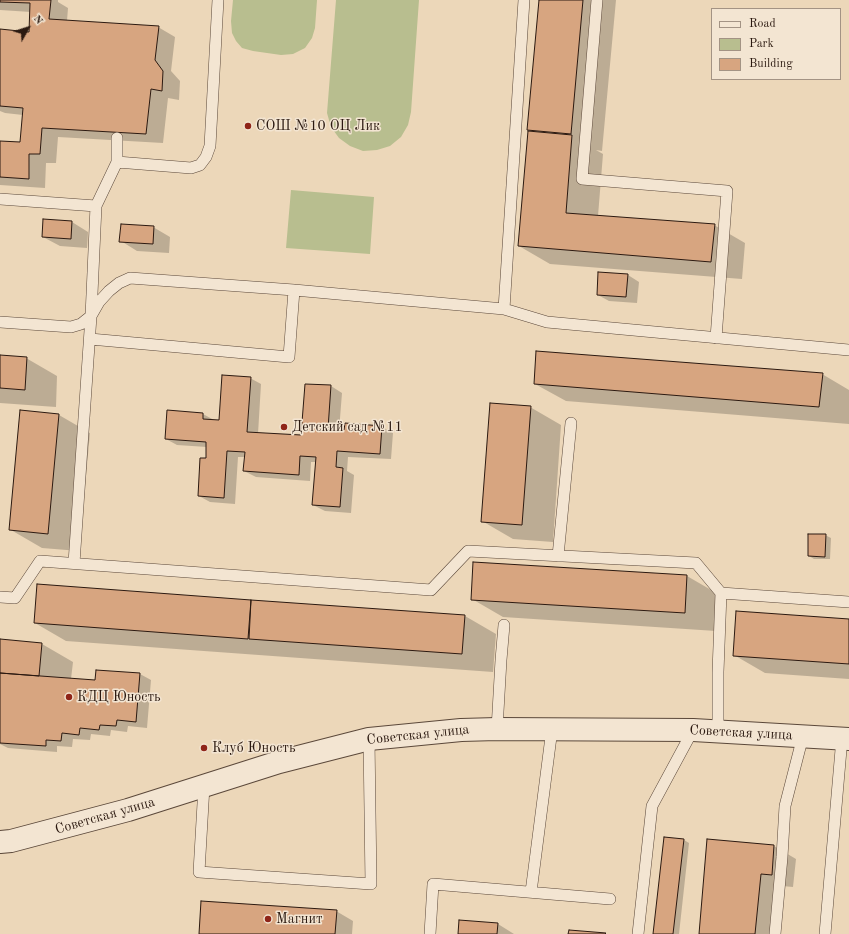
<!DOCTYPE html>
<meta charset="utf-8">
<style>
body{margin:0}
#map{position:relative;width:849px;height:934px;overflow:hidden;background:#ecd7b9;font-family:"Old Standard TT",serif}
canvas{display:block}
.legend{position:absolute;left:711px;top:8px;width:130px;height:72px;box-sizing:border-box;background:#f3e5d2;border:1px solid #a39384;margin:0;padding:5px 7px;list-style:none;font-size:12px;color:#2b1910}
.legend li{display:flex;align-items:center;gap:8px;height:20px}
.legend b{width:20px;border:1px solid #a39384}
.north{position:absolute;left:8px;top:8px;width:40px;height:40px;-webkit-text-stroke:3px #f3e5d2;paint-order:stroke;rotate:51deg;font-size:11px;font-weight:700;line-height:16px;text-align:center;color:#2b1910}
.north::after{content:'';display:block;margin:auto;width:14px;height:18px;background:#2b1910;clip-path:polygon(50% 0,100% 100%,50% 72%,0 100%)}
</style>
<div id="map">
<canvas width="849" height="934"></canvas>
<ul class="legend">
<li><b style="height:5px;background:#f3e5d2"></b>Road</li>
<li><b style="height:11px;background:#b8be8f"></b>Park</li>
<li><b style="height:11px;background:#d7a580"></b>Building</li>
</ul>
<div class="north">N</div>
</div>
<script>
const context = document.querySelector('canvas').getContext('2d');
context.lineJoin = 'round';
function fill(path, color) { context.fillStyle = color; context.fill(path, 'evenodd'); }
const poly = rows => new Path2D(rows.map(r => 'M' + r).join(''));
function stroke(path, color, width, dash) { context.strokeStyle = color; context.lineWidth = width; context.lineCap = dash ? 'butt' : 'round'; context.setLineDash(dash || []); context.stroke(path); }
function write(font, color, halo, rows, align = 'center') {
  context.font = font + ' "Old Standard TT",serif'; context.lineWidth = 3; context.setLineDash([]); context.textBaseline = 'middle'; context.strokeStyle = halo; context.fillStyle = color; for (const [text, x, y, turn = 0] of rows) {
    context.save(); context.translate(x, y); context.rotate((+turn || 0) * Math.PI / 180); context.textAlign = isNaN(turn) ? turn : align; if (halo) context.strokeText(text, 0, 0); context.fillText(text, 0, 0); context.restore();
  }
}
fill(poly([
 [233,0,317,0,315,28,312,38,305,48,293,54,281,55,253,51,242,48,236,41,232,33,231,21],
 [336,0,419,0,411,112,408,125,401,137,390,146,377,150,363,151,350,146,339,138,331,127,327,113],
 [291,190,374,197,370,254,286,248]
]), '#b8be8f');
fill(poly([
 [0,0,58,0,58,2,68,8,67,21,158,27,175,37,171,71,180,81,179,100,168,98,163,143,58,137,56,163,46,163,45,188,0,185,0,142,21,143,23,115,5,113,0,111,0,30,30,33,31,12,0,10],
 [540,0,616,0,602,151,596,150,603,154,598,216,714,225,745,243,742,279,550,264,519,246,535,133,528,129],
 [72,222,88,232,87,248,60,246,43,237],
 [153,227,170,237,169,253,137,251,121,241],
 [628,275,639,282,637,303,609,301,598,295],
 [0,356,26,358,57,376,56,407,0,403],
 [822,374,849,390,849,424,566,401,535,384],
 [250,378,261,384,258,434,302,437,331,386,342,393,339,431,382,427,393,433,391,459,348,457,347,471,354,475,351,513,325,511,313,505,316,462,311,462,310,481,256,477,244,471,245,457,238,457,235,504,210,502,199,496,206,459,207,447,177,445,166,439,168,411,203,414,214,420,220,421],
 [530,407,561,425,553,542,513,539,482,521],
 [21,411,59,415,90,433,79,551,42,548,11,530],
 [825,535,831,538,830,559,814,559,809,556],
 [687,576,718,594,716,631,503,617,472,599],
 [38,585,465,616,496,634,493,672,66,641,35,623],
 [849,620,849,679,765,673,734,655],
 [0,640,42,644,73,662,71,679,96,681,140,674,151,680,147,728,128,726,127,732,111,730,110,736,91,734,90,740,73,739,72,747,57,746,57,752,8,748,0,744],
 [684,840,689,843,679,934,654,934],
 [774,846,796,859,793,887,782,886,778,934,700,934],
 [336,911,353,921,352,934,200,934],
 [498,924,514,934,459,934]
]), '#0003');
const building = poly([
 [0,0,51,0,49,19,159,26,155,60,163,71,162,91,151,89,146,134,42,128,40,154,29,154,29,179,0,177,0,141,20,142,23,108,0,106,0,29,29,32,30,3,0,2,0,0],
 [539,0,583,0,571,134,527,130,539,0],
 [528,131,572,135,566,213,715,224,711,262,518,246,528,131],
 [43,219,72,221,71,239,42,237,43,219],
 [121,224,154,226,153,244,119,242,121,224],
 [598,272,628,274,626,297,597,295,598,272],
 [536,351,823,373,819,407,534,384,536,351],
 [0,355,27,357,25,390,0,388,0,355],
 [222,375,251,377,247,432,301,435,305,384,331,385,328,429,344,430,345,423,382,426,380,454,337,451,336,467,343,468,340,507,312,505,316,457,300,456,299,475,243,471,245,452,227,451,224,498,198,496,200,458,206,458,206,442,165,439,167,410,203,413,203,419,219,420,222,375],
 [490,403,531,406,522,525,481,522,490,403],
 [20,410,59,414,48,534,9,530,20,410],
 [808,534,826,534,825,557,808,556,808,534],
 [473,562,687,575,685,613,471,600,473,562],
 [37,584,251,600,248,639,34,623,37,584],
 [251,600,465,615,462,654,249,639,251,600],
 [736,611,849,619,849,664,733,656,736,611],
 [0,639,42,643,39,676,0,673,0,639],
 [96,670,140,673,136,722,117,720,116,726,100,725,99,730,80,728,79,735,62,733,61,741,46,740,46,746,0,743,0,673,95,680,96,670],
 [664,837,684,839,673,934,653,934,664,837],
 [707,839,774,845,772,875,761,874,755,934,699,934,707,839],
 [201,901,337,910,335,934,199,934,201,901],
 [459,920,498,923,497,934,458,934,459,920],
 [569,930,606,933,605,934,568,934,569,930]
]);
fill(building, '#d7a580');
stroke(building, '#2b1910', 1);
const lane = poly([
 [597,0,582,179,727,191,716,338],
 [117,162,191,168,200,165,206,157,210,146,218,0],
 [0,199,96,206,117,162,117,138],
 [504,309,524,0],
 [0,322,71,327,81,324,91,316,99,302,109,291,119,283,130,278,294,290,504,309,547,322,849,350],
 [90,339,289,357,294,290],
 [558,556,571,423],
 [74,563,91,316,96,206],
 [0,597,15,598,40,561,431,590,468,551,696,563,721,593,849,602],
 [497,729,501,660,504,625],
 [718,731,718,672,721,593],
 [204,786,199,872,371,884,369,739],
 [531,892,552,729],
 [430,934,433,884,610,899],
 [638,934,652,806,693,730],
 [775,934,782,857,785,806,803,736],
 [825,934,842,738]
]);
const street = poly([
 [0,842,11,841,128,810,279,762,369,739,461,730,497,729,693,730,849,739]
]);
stroke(lane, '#5b483a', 12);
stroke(street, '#5b483a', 24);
stroke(lane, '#f3e5d2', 11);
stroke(street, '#f3e5d2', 22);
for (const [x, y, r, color] of [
 [248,126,4,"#8f2418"],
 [284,427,4,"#8f2418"],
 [69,697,4,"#8f2418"],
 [204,748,4,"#8f2418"],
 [268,919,4,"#8f2418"]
]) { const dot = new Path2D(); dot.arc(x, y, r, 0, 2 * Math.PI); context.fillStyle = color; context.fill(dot); stroke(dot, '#f3e5d2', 1.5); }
write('14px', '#2b1910', '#f3e5d2', [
 ["СОШ №10 ОЦ Лик",256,126],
 ["Детский сад №11",292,427],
 ["КДЦ Юность",77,697],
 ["Клуб Юность",212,748],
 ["Магнит",276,919]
], 'left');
write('14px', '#2b1910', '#f3e5d2', [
 ["Советская улица",741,733,3],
 ["Советская улица",418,735,-6],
 ["Советская улица",105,816,-16]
]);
</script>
